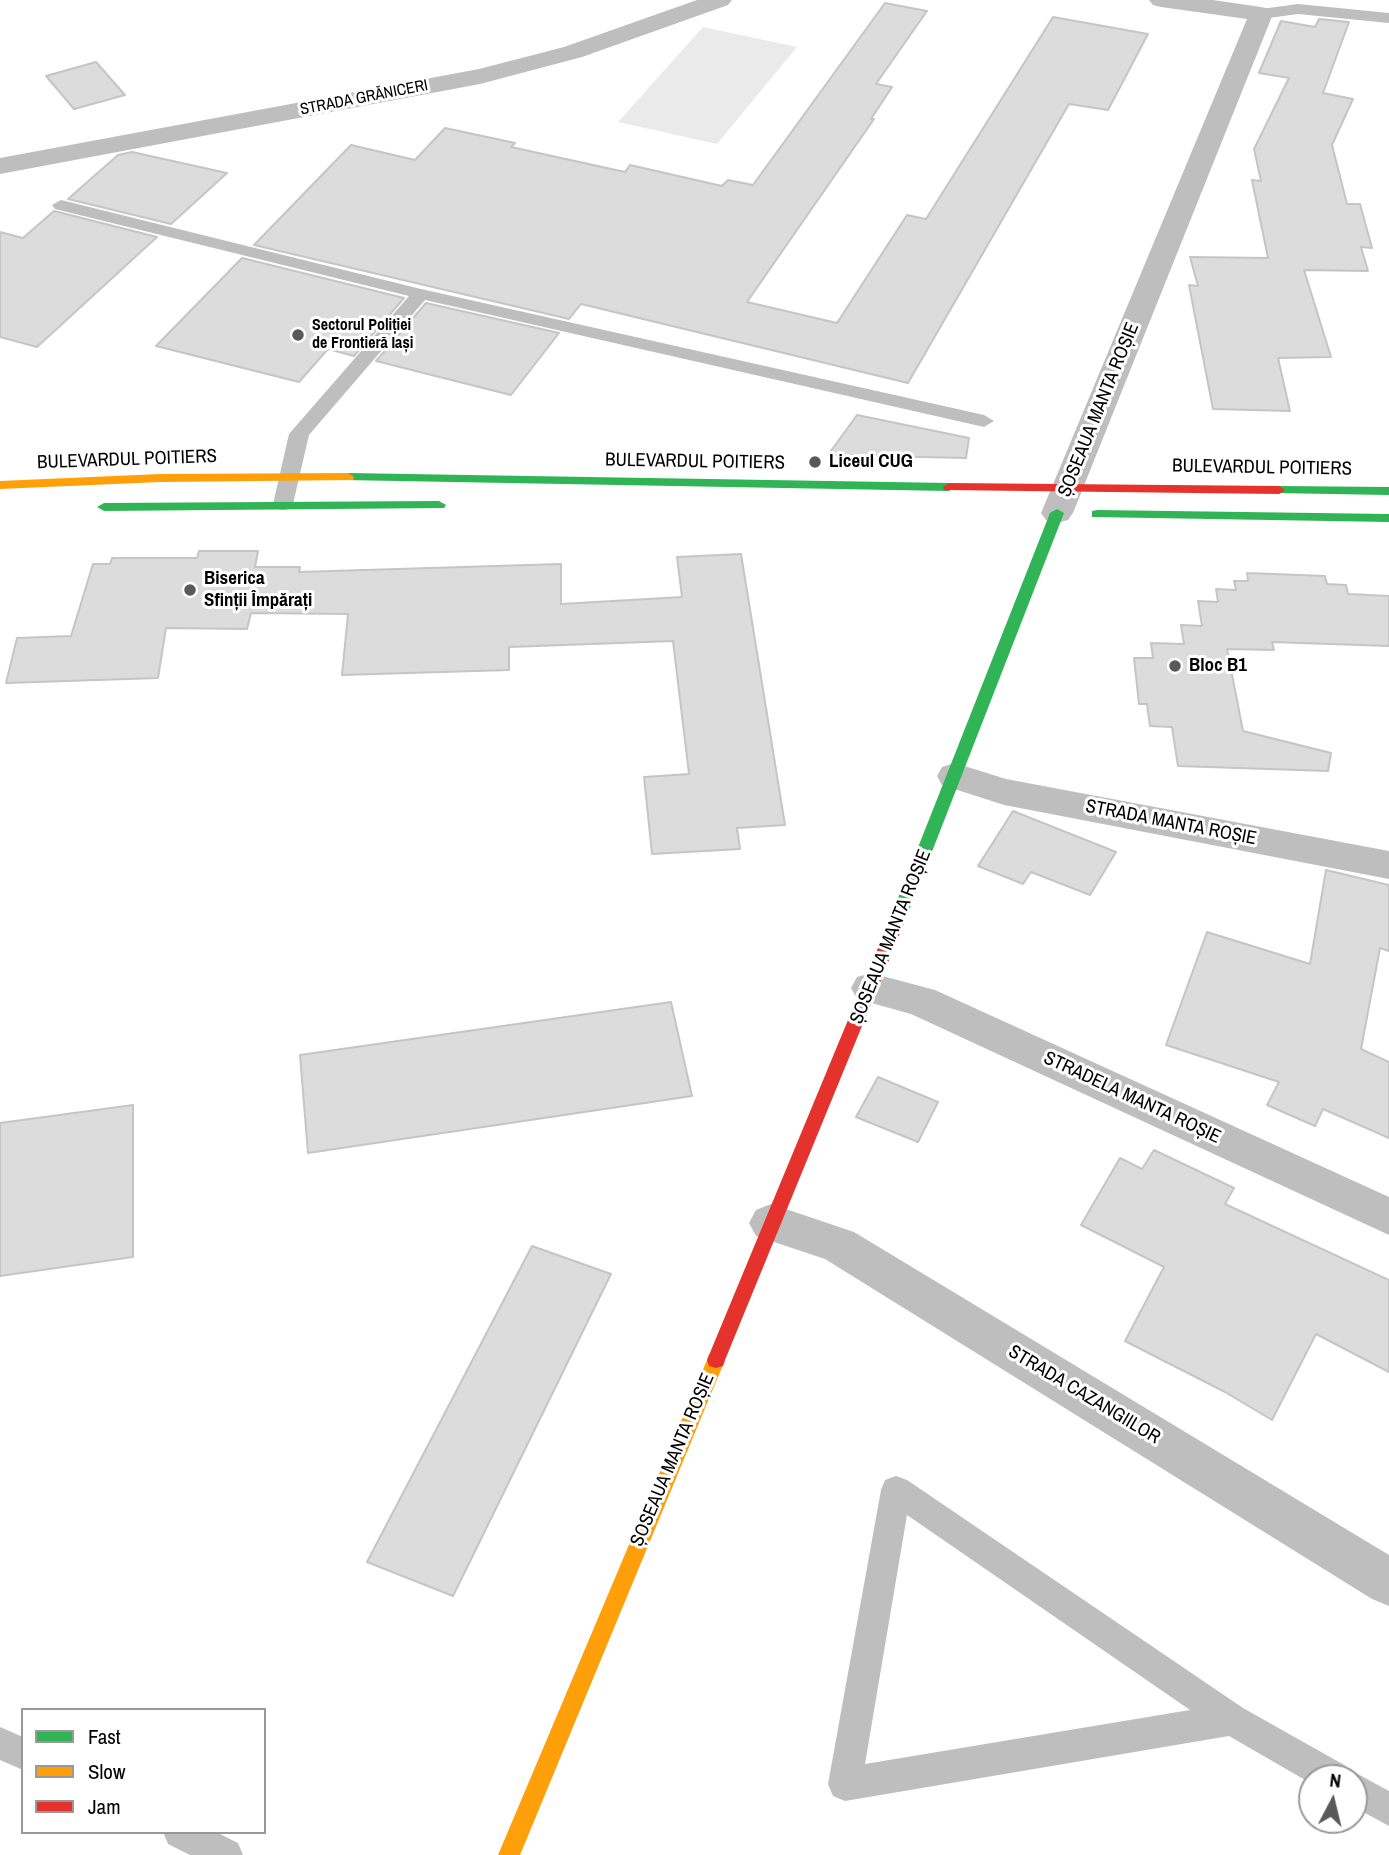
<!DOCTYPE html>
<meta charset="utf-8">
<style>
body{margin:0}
#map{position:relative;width:1389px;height:1855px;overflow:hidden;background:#fff;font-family:"Archivo Narrow",sans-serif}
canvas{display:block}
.legend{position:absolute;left:21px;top:1708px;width:245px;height:126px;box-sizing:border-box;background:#fff;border:2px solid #999;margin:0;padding:9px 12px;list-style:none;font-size:21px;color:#000}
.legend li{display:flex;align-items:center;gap:14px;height:35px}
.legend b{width:35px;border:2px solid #999}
.north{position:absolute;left:1298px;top:1764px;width:70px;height:70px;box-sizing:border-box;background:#fff;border:2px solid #999;border-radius:50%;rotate:7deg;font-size:19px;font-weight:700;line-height:28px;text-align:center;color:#000}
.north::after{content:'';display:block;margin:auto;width:24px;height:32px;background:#595959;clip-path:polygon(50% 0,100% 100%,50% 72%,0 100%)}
</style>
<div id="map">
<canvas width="1389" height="1855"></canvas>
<ul class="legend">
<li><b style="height:9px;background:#30b455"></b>Fast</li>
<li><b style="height:9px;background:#ff9f0a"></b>Slow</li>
<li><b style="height:9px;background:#e5322d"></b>Jam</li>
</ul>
<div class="north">N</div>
</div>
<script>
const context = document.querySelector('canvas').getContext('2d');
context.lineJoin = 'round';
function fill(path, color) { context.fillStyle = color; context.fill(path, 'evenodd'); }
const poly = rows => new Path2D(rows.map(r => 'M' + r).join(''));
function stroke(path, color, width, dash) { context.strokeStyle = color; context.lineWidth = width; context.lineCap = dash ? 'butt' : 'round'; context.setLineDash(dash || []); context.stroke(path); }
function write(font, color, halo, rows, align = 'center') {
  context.font = font + ' "Archivo Narrow",sans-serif'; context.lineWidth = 6; context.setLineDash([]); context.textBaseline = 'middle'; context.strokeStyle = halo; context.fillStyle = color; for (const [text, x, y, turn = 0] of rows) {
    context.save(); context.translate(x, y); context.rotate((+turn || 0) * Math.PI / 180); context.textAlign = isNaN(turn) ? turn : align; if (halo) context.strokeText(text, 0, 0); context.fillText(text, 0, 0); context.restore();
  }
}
fill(poly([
 [703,27,797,47,717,144,618,122]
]), '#eaeaea');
const building = poly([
 [885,3,927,11,876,84,892,87,871,119,874,119,747,302,837,323,907,215,926,219,1053,17,1148,34,1108,110,1069,104,908,383,581,304,569,319,254,245,351,145,415,160,445,128,515,143,511,147,625,172,630,165,722,186,728,180,753,185,885,3],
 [1319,19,1349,22,1323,93,1353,99,1332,145,1347,204,1360,204,1372,248,1361,247,1368,271,1304,270,1331,357,1278,358,1290,411,1213,409,1189,285,1198,286,1190,257,1268,258,1252,180,1261,181,1254,149,1289,78,1259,73,1281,21,1315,27,1319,19],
 [96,62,125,95,74,109,46,76,96,62],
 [132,152,227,173,171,224,68,199,118,155,132,152],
 [54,211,157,237,37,347,0,337,0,232,23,238,54,211],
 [242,258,404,298,354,356,328,349,299,382,156,346,242,258],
 [426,303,559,333,511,395,376,361,426,303],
 [857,415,969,438,966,458,828,455,857,415],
 [199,551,258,551,255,567,300,567,299,572,561,564,561,604,682,597,677,557,741,554,785,825,737,828,740,849,652,854,644,777,689,774,673,641,509,647,509,670,342,675,348,614,251,613,247,629,166,628,158,678,6,683,17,638,71,636,93,564,110,564,112,558,197,558,199,551],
 [1247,573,1325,576,1327,584,1346,585,1348,594,1389,596,1389,646,1272,642,1274,650,1227,649,1243,731,1331,753,1328,771,1178,766,1172,727,1150,726,1147,704,1139,704,1134,658,1153,658,1151,643,1184,644,1181,625,1202,626,1198,601,1218,602,1216,589,1236,590,1234,581,1248,581,1247,573],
 [1013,811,1116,852,1090,895,1031,872,1023,884,978,866,1013,811],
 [1326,870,1389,885,1389,951,1380,948,1361,1049,1389,1062,1389,1138,1323,1109,1315,1126,1267,1105,1279,1082,1166,1045,1207,932,1310,964,1326,870],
 [671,1002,692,1096,308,1153,300,1055,671,1002],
 [878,1077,938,1102,918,1142,856,1117,878,1077],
 [133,1105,133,1257,0,1276,0,1123,133,1105],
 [1154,1150,1234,1188,1225,1204,1389,1280,1389,1372,1316,1334,1272,1420,1225,1392,1125,1341,1164,1267,1081,1225,1120,1158,1142,1169,1154,1150],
 [532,1246,611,1274,453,1596,367,1562,532,1246]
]);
fill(building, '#dcdcdc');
stroke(building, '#c5c5c5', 2);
fill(poly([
 [1298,4,1389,13,1389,23,1298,14,1261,19,1253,14,1261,9,1298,4],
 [61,200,421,289,984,415,994,421,984,427,425,300,309,435,293,504,290,509,283,510,276,509,273,504,289,434,409,296,55,209,52,205,61,200],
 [896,1476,907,1480,1243,1708,1346,1766,1349,1775,1354,1772,1389,1791,1389,1826,1354,1807,1354,1778,1312,1778,1312,1784,1229,1736,845,1801,833,1796,828,1784,881,1490,885,1480,896,1476],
 [907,1515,1190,1710,865,1764,907,1515],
 [0,1727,23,1737,23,1770,0,1760,0,1727],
 [163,1832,216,1832,238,1843,243,1855,190,1855,168,1844,163,1832]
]), '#bebebe');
fill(poly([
 [697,0,732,0,728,5,582,57,480,84,0,174,0,158,479,69,564,47,697,0],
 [1149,0,1213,0,1261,7,1270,9,1273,14,1073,513,1068,520,1057,523,1046,520,1041,513,1247,19,1161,7,1153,5,1149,0],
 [955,763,1006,779,1389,851,1389,879,1004,805,942,785,937,776,942,767,955,763],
 [871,973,935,990,1389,1197,1389,1235,911,1014,857,999,851,988,857,977,871,973],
 [771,1204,854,1232,1389,1555,1389,1606,1372,1599,825,1259,756,1236,749,1223,756,1210,771,1204]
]), '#bebebe');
fill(poly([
 [348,473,949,483,955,487,949,491,343,480,342,477,348,473],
 [1279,486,1389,487,1389,495,1274,493,1274,487,1279,486],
 [439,501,446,505,444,508,104,511,97,507,104,503,439,501],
 [1057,509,1064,513,903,926,901,930,895,932,889,930,887,926,1050,513,1057,509],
 [1097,510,1389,514,1389,522,1092,517,1092,511,1097,510]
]), '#30b455');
fill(poly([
 [348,473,354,477,353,480,160,482,0,489,0,481,160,474,348,473],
 [716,1352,723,1354,725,1360,520,1855,498,1855,707,1360,709,1354,716,1352]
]), '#ff9f0a');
fill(poly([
 [949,483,1279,486,1285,490,1279,494,944,490,943,487,949,483],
 [895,920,901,922,903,926,725,1360,723,1366,716,1368,709,1366,707,1360,887,926,889,922,895,920]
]), '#e5322d');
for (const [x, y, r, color] of [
 [298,335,7,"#595959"],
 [815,462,7,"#595959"],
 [190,590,7,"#595959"],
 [1175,666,7,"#595959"]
]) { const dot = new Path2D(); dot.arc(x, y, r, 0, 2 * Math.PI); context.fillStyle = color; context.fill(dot); stroke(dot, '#fff', 2.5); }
write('16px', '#000', '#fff', [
 ["STRADA GRĂNICERI",364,98,-11]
]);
write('bold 16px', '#000', '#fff', [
 ["Sectorul Poliției",312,326],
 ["de Frontieră Iași",312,344]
], 'left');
write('19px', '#000', '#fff', [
 ["ȘOSEAUA MANTA ROȘIE",1099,410,-68],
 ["BULEVARDUL POITIERS",127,460,-2],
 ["BULEVARDUL POITIERS",695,462,1],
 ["BULEVARDUL POITIERS",1262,468,1],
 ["STRADA MANTA ROȘIE",1171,823,11],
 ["ȘOSEAUA MANTA ROȘIE",891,937,-68],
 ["STRADELA MANTA ROȘIE",1132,1098,25],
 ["STRADA CAZANGIILOR",1084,1395,31],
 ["ȘOSEAUA MANTA ROȘIE",673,1460,-67]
]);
write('bold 19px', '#000', '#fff', [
 ["Liceul CUG",829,462],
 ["Biserica",204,579],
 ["Sfinții Împărați",204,601],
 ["Bloc B1",1189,666]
], 'left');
</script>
